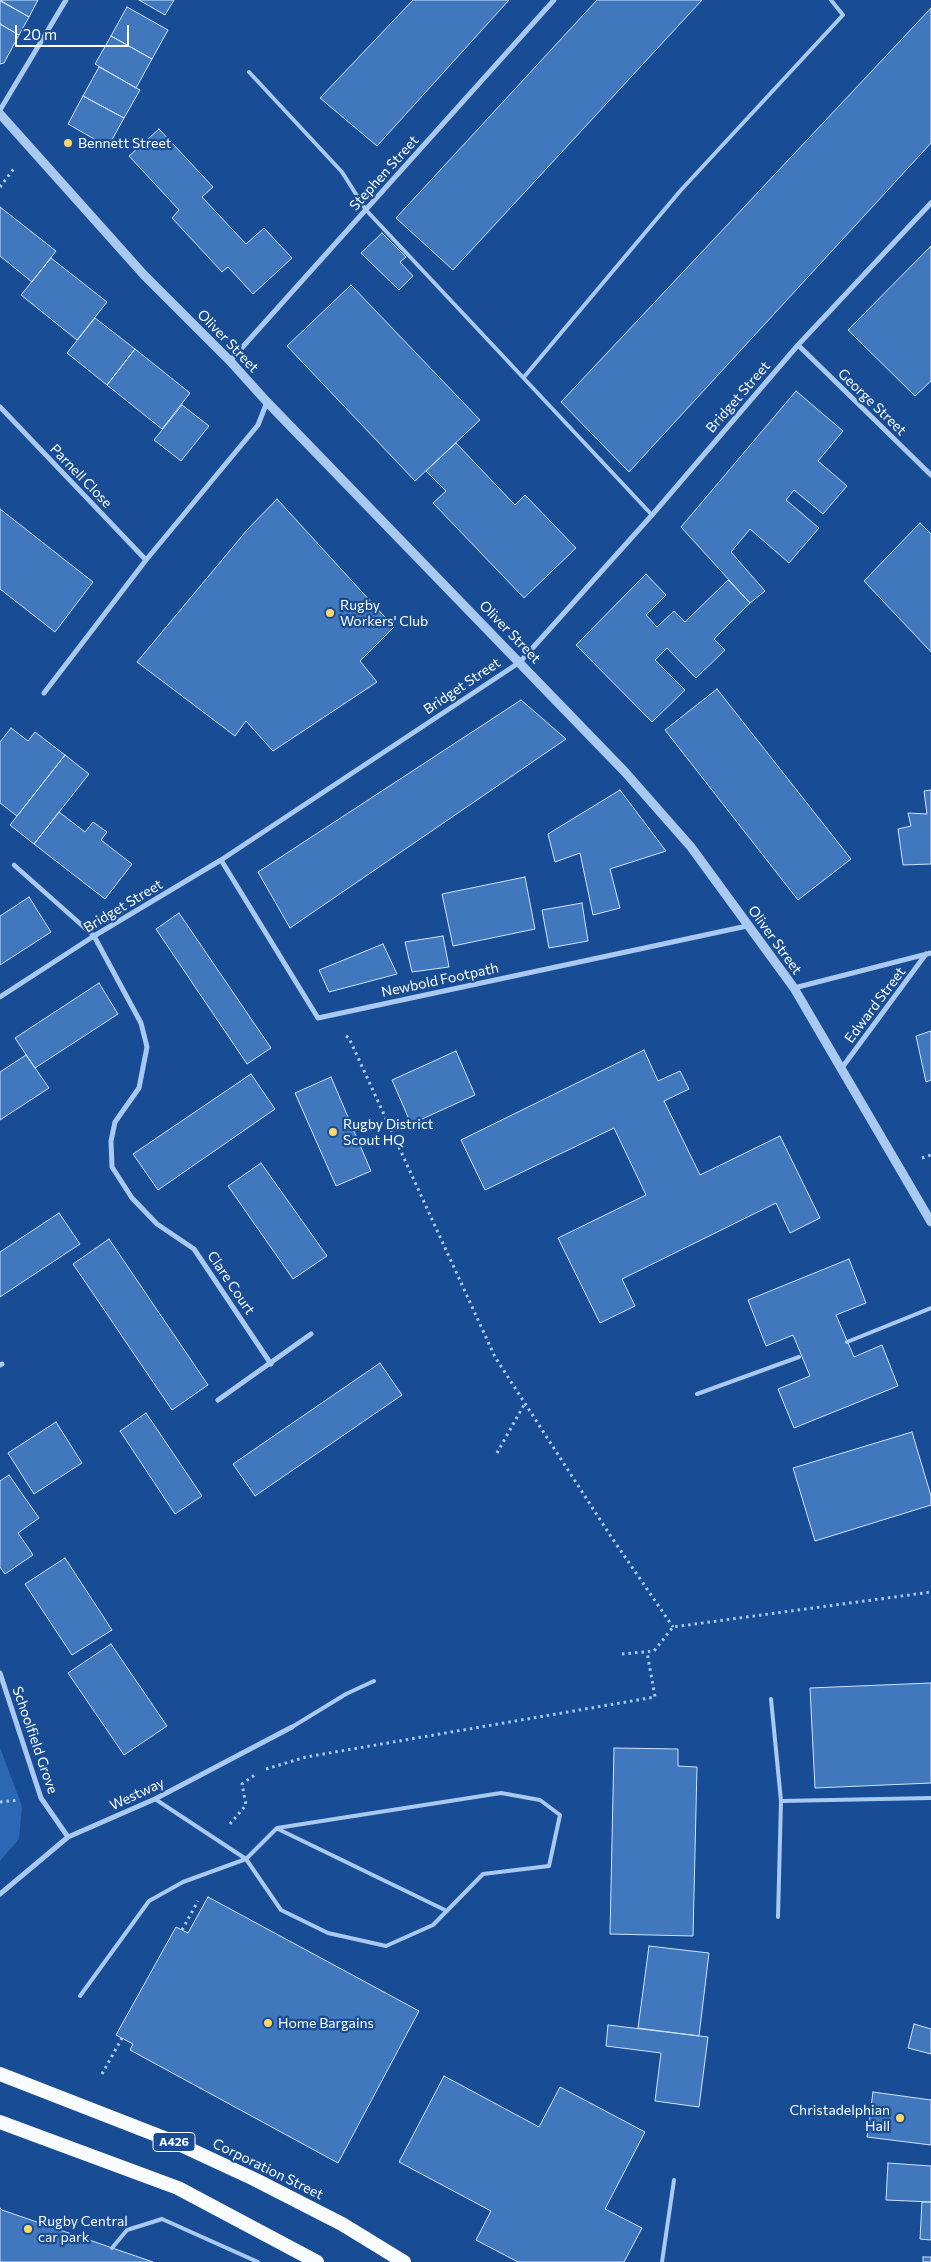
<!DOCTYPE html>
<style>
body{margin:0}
#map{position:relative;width:931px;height:2262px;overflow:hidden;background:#184d95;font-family:Commissioner,sans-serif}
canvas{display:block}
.scale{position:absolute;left:15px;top:25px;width:114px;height:22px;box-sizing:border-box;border:2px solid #fff;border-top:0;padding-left:6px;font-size:15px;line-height:18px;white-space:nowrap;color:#fff;-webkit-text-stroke:4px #184d95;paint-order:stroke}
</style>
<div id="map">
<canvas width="931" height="2262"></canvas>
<div class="scale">20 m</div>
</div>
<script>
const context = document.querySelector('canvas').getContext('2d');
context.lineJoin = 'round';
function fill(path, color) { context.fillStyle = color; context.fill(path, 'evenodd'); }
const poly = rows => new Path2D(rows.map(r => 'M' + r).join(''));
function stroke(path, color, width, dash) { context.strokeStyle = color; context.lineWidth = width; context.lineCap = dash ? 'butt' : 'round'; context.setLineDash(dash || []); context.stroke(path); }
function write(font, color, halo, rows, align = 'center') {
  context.font = font + ' Commissioner,sans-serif'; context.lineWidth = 4.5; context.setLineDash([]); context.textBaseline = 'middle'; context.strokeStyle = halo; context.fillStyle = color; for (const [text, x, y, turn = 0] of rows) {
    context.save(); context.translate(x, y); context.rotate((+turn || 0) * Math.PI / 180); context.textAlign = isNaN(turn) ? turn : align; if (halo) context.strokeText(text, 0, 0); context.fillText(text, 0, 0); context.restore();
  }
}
fill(poly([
 [0,1748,22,1806,19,1839,0,1861]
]), '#2c67b3');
const building = poly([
 [0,0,38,0,29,17,0,0],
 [139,0,174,0,165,15,139,0],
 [413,0,509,0,377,146,320,98,413,0],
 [597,0,702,0,453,270,396,218,597,0],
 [0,1,29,17,19,35,0,24,0,1],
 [127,7,168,30,152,59,111,36,127,7],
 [931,8,931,143,629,472,561,402,931,8],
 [0,24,19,35,4,63,0,64,0,24],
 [111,36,152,59,136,88,95,64,111,36],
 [99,67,140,90,124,118,83,96,99,67],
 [83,96,124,118,108,147,68,124,83,96],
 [159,129,213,187,202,197,246,244,264,228,292,258,253,294,228,267,222,272,172,218,179,210,129,156,159,129],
 [0,207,56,251,32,282,0,256,0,207],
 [382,233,406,257,400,262,413,276,399,290,361,253,382,233],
 [931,246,931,381,915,396,848,330,931,246],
 [51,258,107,302,77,340,21,295,51,258],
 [351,285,480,420,415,481,287,346,351,285],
 [95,318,135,349,107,385,67,353,95,318],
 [135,349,190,393,162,429,107,385,135,349],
 [796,391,843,431,818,461,847,486,823,514,794,490,786,500,819,528,789,563,750,529,731,552,765,591,750,603,681,527,796,391],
 [182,405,209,426,181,461,154,440,182,405],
 [456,443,515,505,525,495,576,548,524,598,433,503,446,491,426,471,456,443],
 [277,499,394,627,360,661,377,682,273,751,246,721,235,736,137,662,247,530,277,499],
 [0,509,93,582,55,632,0,589,0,509],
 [920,523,931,534,931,652,864,581,920,523],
 [646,574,666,595,646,615,657,627,674,611,685,622,728,580,750,603,714,639,725,650,696,678,667,648,655,660,685,690,652,722,576,645,646,574],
 [717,689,851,859,798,900,665,730,717,689],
 [521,700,566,739,290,928,258,872,521,700],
 [11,728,28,741,35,732,65,755,17,816,0,803,0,742,11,728],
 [65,755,89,774,34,844,10,825,65,755],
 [620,790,666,851,610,869,620,908,593,915,580,853,555,862,548,834,620,790],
 [931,790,931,864,903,865,898,829,911,826,908,813,927,814,924,791,931,790],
 [59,812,85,832,93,822,107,832,101,840,132,864,105,899,34,844,59,812],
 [525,877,535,929,453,946,442,894,525,877],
 [29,897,51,932,0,965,0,916,29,897],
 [582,903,588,941,549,948,542,910,582,903],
 [179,913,271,1048,247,1064,156,929,179,913],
 [443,936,449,967,412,972,405,942,443,936],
 [383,944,397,974,329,992,319,970,383,944],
 [99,983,118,1014,35,1068,15,1038,99,983],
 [931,1031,931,1080,926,1082,916,1036,931,1031],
 [644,1050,658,1081,680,1071,689,1089,664,1101,700,1175,780,1136,820,1218,790,1233,776,1203,622,1279,635,1306,600,1323,558,1238,646,1195,614,1128,485,1190,461,1140,644,1050],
 [456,1051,475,1095,411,1124,392,1080,456,1051],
 [26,1055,49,1088,0,1120,0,1072,26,1055],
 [251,1074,275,1109,158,1190,133,1154,251,1074],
 [331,1077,371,1171,336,1186,295,1093,331,1077],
 [261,1163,327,1256,293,1279,228,1186,261,1163],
 [59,1213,80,1244,0,1297,0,1252,59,1213],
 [109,1239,208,1385,172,1410,73,1264,109,1239],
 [849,1259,866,1303,836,1315,854,1357,882,1345,898,1386,794,1428,778,1389,810,1376,793,1335,766,1346,748,1300,849,1259],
 [380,1363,402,1395,255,1496,233,1464,380,1363],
 [146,1413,202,1496,175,1514,120,1431,146,1413],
 [56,1422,82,1463,34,1494,8,1453,56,1422],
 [912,1432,931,1496,931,1505,815,1541,793,1468,912,1432],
 [9,1475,39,1518,18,1533,33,1555,5,1574,0,1567,0,1481,9,1475],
 [65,1558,112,1630,72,1655,25,1584,65,1558],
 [111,1644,167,1726,124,1755,68,1673,111,1644],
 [931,1683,931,1783,815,1788,810,1688,931,1683],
 [614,1748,678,1749,678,1766,697,1767,693,1936,610,1934,614,1748],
 [208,1897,419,2011,338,2163,130,2050,133,2044,116,2035,176,1927,188,1933,208,1897],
 [649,1946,709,1953,699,2036,638,2028,649,1946],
 [914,2024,931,2029,931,2054,908,2048,914,2024],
 [608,2025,708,2037,699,2107,655,2101,661,2053,606,2046,608,2025],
 [444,2076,539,2127,560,2087,645,2132,605,2209,642,2228,624,2262,518,2262,476,2240,491,2211,399,2162,444,2076],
 [873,2092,931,2100,931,2145,867,2137,873,2092],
 [888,2163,931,2166,931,2202,886,2200,888,2163],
 [922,2202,931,2202,931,2240,920,2239,922,2202],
 [0,2208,2,2210,153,2262,0,2262,0,2208],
 [923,2257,931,2257,931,2262,923,2262,923,2257]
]);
fill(building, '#4177bc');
stroke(building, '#d1e3fb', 1);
stroke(poly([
 [0,187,15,167],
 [346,1036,349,1038,495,1357,610,1535,673,1627],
 [922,1158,931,1155],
 [497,1453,525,1403],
 [622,1654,654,1651,673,1627,931,1592],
 [266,1769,306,1757,655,1697,647,1652],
 [0,1802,19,1800],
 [230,1824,246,1805,242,1784,256,1774],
 [182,1930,198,1901],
 [102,2074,122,2038]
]), '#aac9f0', 3, [2.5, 4]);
stroke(poly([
 [249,72,342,172,366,210,652,515],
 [524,377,681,190,843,15,831,0],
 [847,1342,931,1308],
 [697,1394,799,1357],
 [771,1699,781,1801],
 [292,1727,346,1694,374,1681],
 [278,1829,447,1911],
 [778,1917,781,1801,931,1798],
 [80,1996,149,1901,183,1882,246,1859,277,1828,501,1793,540,1800,560,1815,549,1866,483,1874,433,1925,386,1946,328,1933,281,1910,246,1859,155,1799],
 [112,2248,127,2230,162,2219,258,2262],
 [662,2262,674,2180]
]), '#aac9f0', 4);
stroke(poly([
 [14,865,94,936]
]), '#aac9f0', 4.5);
stroke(poly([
 [0,110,66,0],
 [798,345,931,475],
 [230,361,554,0],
 [0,407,146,560],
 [44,693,146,560,258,425,267,402],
 [221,860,318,1018,747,926],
 [94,936,141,1023,147,1047,139,1088,115,1122,111,1141,112,1167,132,1198,157,1224,194,1249,271,1364],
 [794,988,931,953],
 [0,997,94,936,221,860,520,662,652,515,798,345,931,203],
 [841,1069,926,954],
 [0,1365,2,1364],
 [218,1400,311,1334],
 [0,1673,41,1798,68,1837],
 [0,1894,68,1837,155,1799,292,1727]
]), '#aac9f0', 5);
stroke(poly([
 [0,114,144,275,230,361,267,402,625,772,691,847,794,988,931,1222]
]), '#aac9f0', 9);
stroke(poly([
 [0,2074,172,2141,254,2179,342,2224,404,2262],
 [0,2122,178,2188,317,2262]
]), '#f9fcff', 14);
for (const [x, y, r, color] of [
 [68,143,5,"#ffd669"],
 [330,613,5,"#ffd669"],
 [333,1132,5,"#ffd669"],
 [268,2023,5,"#ffd669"],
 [900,2118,5,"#ffd669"],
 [28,2229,5,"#ffd669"]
]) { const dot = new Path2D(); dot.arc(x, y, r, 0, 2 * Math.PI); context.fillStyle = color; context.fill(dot); stroke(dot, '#184d95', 2); }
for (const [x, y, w] of [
 [174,2142,42]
]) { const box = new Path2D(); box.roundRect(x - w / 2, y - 9.5, w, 19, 4); context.fillStyle = '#184d95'; context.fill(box); stroke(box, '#fff', 1); }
write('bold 12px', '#fff', null, [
 ["A426",174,2142]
]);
write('14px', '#fff', '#184d95', [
 ["Bennett Street",78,143],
 ["Rugby",340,605],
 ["Workers' Club",340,621],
 ["Rugby District",343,1124],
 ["Scout HQ",343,1140],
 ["Home Bargains",278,2023],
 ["Christadelphian",890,2110,"right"],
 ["Hall",890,2126,"right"],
 ["Rugby Central",38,2221],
 ["car park",38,2237]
], 'left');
write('14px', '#fff', '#184d95', [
 ["Stephen Street",384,173,-48],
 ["Oliver Street",228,341,46],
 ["Bridget Street",738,397,-49],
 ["George Street",872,402,44],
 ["Parnell Close",81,476,46],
 ["Oliver Street",510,632,46],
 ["Bridget Street",462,686,-34],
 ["Bridget Street",123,906,-31],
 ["Oliver Street",775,940,54],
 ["Newbold Footpath",440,980,-12],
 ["Edward Street",875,1005,-53],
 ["Clare Court",231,1283,56],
 ["Schoolfield Grove",35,1740,71],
 ["Westway",137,1794,-25],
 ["Corporation Street",268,2169,26]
]);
</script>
